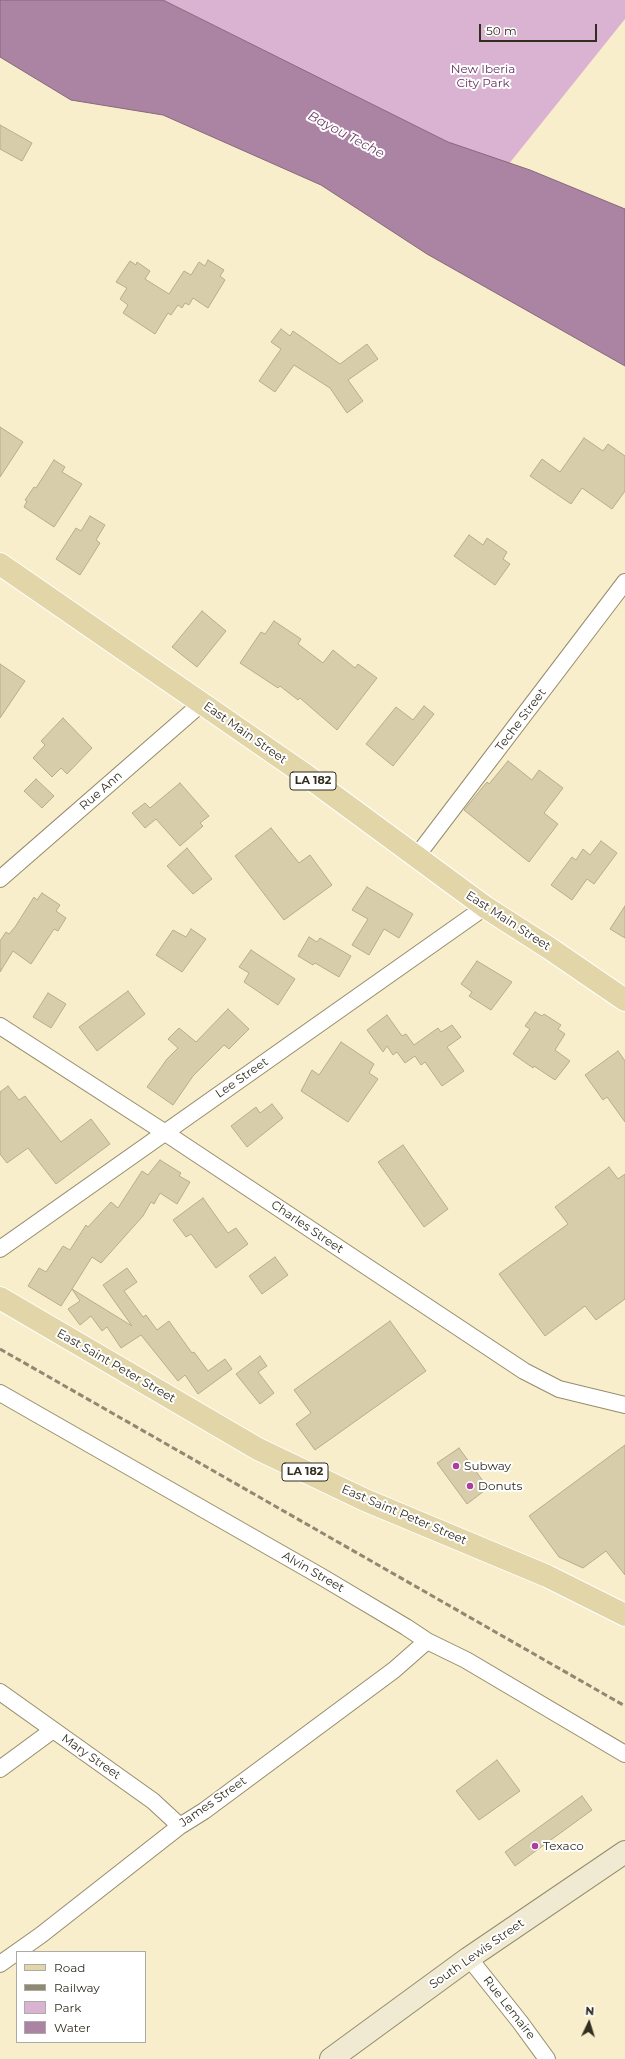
<!DOCTYPE html>
<style>
body{margin:0}
#map{position:relative;width:625px;height:2059px;overflow:hidden;background:#f8eecb;font-family:Montserrat,sans-serif}
canvas{display:block}
.legend{position:absolute;left:16px;top:1951px;width:130px;height:92px;box-sizing:border-box;background:#fff;border:1px solid #adaba5;margin:0;padding:5px 7px;list-style:none;font-size:12px;color:#312d1f}
.legend li{display:flex;align-items:center;gap:8px;height:20px}
.legend b{width:20px;border:1px solid #adaba5}
.north{position:absolute;left:569px;top:2003px;width:40px;height:40px;-webkit-text-stroke:3px #fff;paint-order:stroke;rotate:4deg;font-size:11px;font-weight:700;line-height:16px;text-align:center;color:#312d1f}
.north::after{content:'';display:block;margin:auto;width:14px;height:18px;background:#312d1f;clip-path:polygon(50% 0,100% 100%,50% 72%,0 100%)}
.scale{position:absolute;left:479px;top:24px;width:118px;height:18px;box-sizing:border-box;border:2px solid #312d1f;border-top:0;padding-left:5px;font-size:12px;line-height:14px;white-space:nowrap;color:#312d1f;-webkit-text-stroke:3px #fff;paint-order:stroke}
</style>
<div id="map">
<canvas width="625" height="2059"></canvas>
<ul class="legend">
<li><b style="height:5px;background:#e2d5a7"></b>Road</li>
<li><b style="height:5px;background:#8f8971"></b>Railway</li>
<li><b style="height:11px;background:#dab3d2"></b>Park</li>
<li><b style="height:11px;background:#ab83a3"></b>Water</li>
</ul>
<div class="north">N</div>
<div class="scale">50 m</div>
</div>
<script>
const context = document.querySelector('canvas').getContext('2d');
context.lineJoin = 'round';
function fill(path, color) { context.fillStyle = color; context.fill(path, 'evenodd'); }
const poly = rows => new Path2D(rows.map(r => 'M' + r).join(''));
function stroke(path, color, width, dash) { context.strokeStyle = color; context.lineWidth = width; context.lineCap = dash ? 'butt' : 'round'; context.setLineDash(dash || []); context.stroke(path); }
function write(font, color, halo, rows, align = 'center') {
  context.font = font + ' Montserrat,sans-serif'; context.lineWidth = 4; context.setLineDash([]); context.textBaseline = 'middle'; context.strokeStyle = halo; context.fillStyle = color; for (const [text, x, y, turn = 0] of rows) {
    context.save(); context.translate(x, y); context.rotate((+turn || 0) * Math.PI / 180); context.textAlign = isNaN(turn) ? turn : align; if (halo) context.strokeText(text, 0, 0); context.fillText(text, 0, 0); context.restore();
  }
}
fill(poly([
 [163,0,625,0,625,19,504,170]
]), '#dab3d2');
const water = poly([
 [0,0,163,0,448,142,530,170,625,209,625,366,427,254,321,185,163,115,71,100,0,57,0,0]
]);
fill(water, '#ab83a3');
stroke(water, '#86697b', 1);
const building = poly([
 [0,125,32,143,22,161,0,149,0,125],
 [208,260,224,270,220,276,225,280,208,308,193,298,189,305,185,303,182,308,178,305,171,315,168,313,155,334,123,313,128,305,120,299,127,288,116,282,130,261,136,265,137,262,150,271,145,279,169,294,184,271,191,275,199,262,205,266,208,260],
 [281,329,290,336,293,331,340,364,367,344,378,359,348,380,363,401,347,413,330,388,294,365,275,392,259,381,281,349,271,342,281,329],
 [0,427,23,442,0,477,0,427],
 [584,438,603,451,608,444,625,456,625,491,612,509,582,488,571,504,530,476,542,459,560,472,584,438],
 [54,460,65,467,62,472,82,484,54,527,24,507,27,501,25,500,34,487,36,488,54,460],
 [90,516,105,525,96,540,100,543,80,575,56,559,76,528,81,531,90,516],
 [469,535,483,545,487,538,507,552,503,559,510,564,495,585,454,556,469,535],
 [202,611,226,631,197,667,172,647,202,611],
 [274,621,301,639,298,644,323,663,333,650,355,668,358,664,377,678,337,730,300,698,298,700,280,686,278,688,240,663,261,632,265,634,274,621],
 [0,664,25,681,0,718,0,664],
 [424,706,434,714,393,766,366,744,396,707,413,720,424,706],
 [63,718,92,748,67,774,61,768,52,777,33,758,45,745,41,741,63,718],
 [508,761,532,780,539,770,563,788,544,813,558,824,529,862,464,810,487,782,489,784,508,761],
 [36,779,54,796,42,808,24,791,36,779],
 [180,783,209,816,200,823,203,826,180,846,156,819,145,828,132,813,145,803,150,808,180,783],
 [271,828,299,863,310,855,332,885,284,920,235,856,271,828],
 [601,841,617,853,594,884,587,879,572,900,551,885,572,857,576,860,583,849,590,855,601,841],
 [187,848,212,879,193,894,167,866,187,848],
 [367,887,413,914,399,938,384,929,369,955,352,945,368,919,352,910,367,887],
 [42,893,60,905,56,911,66,918,58,931,54,929,31,964,13,951,0,972,0,941,6,932,9,934,15,927,34,897,37,900,42,893],
 [625,906,625,938,610,929,625,906],
 [191,929,206,939,182,972,156,955,173,930,186,937,191,929],
 [309,937,317,942,320,938,351,956,339,977,315,963,313,965,298,956,309,937],
 [251,950,295,979,278,1005,244,982,249,973,239,967,251,950],
 [477,961,512,982,491,1010,469,996,472,992,461,984,477,961],
 [128,991,145,1014,97,1051,79,1027,128,991],
 [48,993,66,1004,51,1028,33,1017,48,993],
 [228,1009,249,1029,229,1049,224,1045,193,1076,173,1105,147,1087,167,1059,178,1048,168,1039,179,1028,196,1042,228,1009],
 [535,1012,542,1016,544,1014,561,1025,558,1029,565,1034,555,1050,570,1061,555,1080,534,1066,533,1068,513,1054,530,1029,525,1026,535,1012],
 [387,1015,402,1036,406,1034,414,1045,438,1028,441,1032,452,1025,461,1037,447,1047,464,1071,442,1086,425,1062,421,1065,415,1056,405,1063,397,1052,393,1055,387,1046,383,1052,367,1030,387,1015],
 [341,1042,374,1064,369,1073,378,1079,348,1122,301,1091,312,1070,319,1075,341,1042],
 [618,1051,625,1061,625,1122,607,1097,603,1100,585,1075,618,1051],
 [8,1086,19,1100,25,1096,61,1142,91,1119,110,1144,56,1184,28,1148,7,1163,0,1154,0,1092,8,1086],
 [272,1104,283,1118,247,1147,231,1126,256,1107,260,1113,272,1104],
 [403,1145,448,1209,424,1227,378,1162,403,1145],
 [160,1160,181,1173,179,1176,190,1182,177,1204,160,1193,154,1204,151,1202,143,1216,101,1263,92,1257,72,1289,132,1326,103,1285,127,1268,137,1282,124,1291,143,1317,146,1315,157,1330,169,1321,192,1353,194,1352,208,1371,225,1359,232,1369,198,1394,185,1375,178,1381,141,1335,121,1348,107,1327,102,1331,91,1316,80,1325,68,1309,80,1301,72,1289,61,1306,28,1286,39,1268,46,1272,63,1246,70,1250,86,1225,88,1227,111,1202,118,1208,142,1171,148,1175,160,1160],
 [609,1167,618,1179,625,1174,625,1299,596,1320,585,1306,545,1336,499,1274,568,1224,555,1207,609,1167],
 [203,1198,228,1233,236,1228,248,1244,216,1268,191,1234,186,1237,173,1220,203,1198],
 [275,1257,288,1275,262,1294,249,1276,275,1257],
 [390,1321,426,1371,315,1450,296,1424,311,1413,294,1390,390,1321],
 [260,1356,267,1366,258,1372,274,1393,260,1404,236,1374,260,1356],
 [625,1445,625,1575,606,1551,583,1568,559,1557,529,1516,625,1445],
 [459,1448,488,1488,467,1504,437,1463,459,1448],
 [497,1760,520,1791,479,1820,456,1791,497,1760],
 [582,1796,592,1810,515,1866,505,1852,582,1796]
]);
fill(building, '#d7cdab');
stroke(building, '#b6ad8b', 1);
const street = poly([
 [416,857,625,582],
 [0,879,202,703],
 [0,1026,164,1132,524,1371,559,1389,625,1405],
 [0,1249,485,907],
 [0,1393,322,1577,406,1627,427,1641,466,1660,625,1754],
 [0,1692,153,1801,180,1826],
 [0,1769,53,1730],
 [469,1958,520,2022,547,2059],
 [0,1964,41,1935,180,1826,204,1811,394,1670,427,1641]
]);
const secondary = poly([
 [331,2059,469,1958,625,1852]
]);
const primary = poly([
 [0,564,307,776,485,907,549,948,625,1000],
 [0,1298,258,1449,365,1500,547,1576,625,1615]
]);
stroke(street, '#958c6b', 18);
stroke(secondary, '#958c6b', 24);
stroke(primary, '#fff', 24);
stroke(street, '#fff', 16);
stroke(secondary, '#f0ead3', 22);
stroke(primary, '#e2d5a7', 22);
stroke(poly([
 [0,1349,625,1706]
]), '#8f8971', 3, [6, 3]);
for (const [x, y, r, color] of [
 [456,1466,4,"#ac3f9d"],
 [470,1486,4,"#ac3f9d"],
 [535,1846,4,"#ac3f9d"]
]) { const dot = new Path2D(); dot.arc(x, y, r, 0, 2 * Math.PI); context.fillStyle = color; context.fill(dot); stroke(dot, '#fff', 1.5); }
for (const [x, y, w] of [
 [313,781,46],
 [305,1472,46]
]) { const box = new Path2D(); box.roundRect(x - w / 2, y - 9, w, 18, 3); context.fillStyle = '#fff'; context.fill(box); stroke(box, '#312d1f', 1); }
write('bold 11px', '#312d1f', null, [
 ["LA 182",313,781],
 ["LA 182",305,1472]
]);
write('12px', '#66325e', '#fff', [
 ["New Iberia",483,69],
 ["City Park",483,83]
]);
write('12px', '#312d1f', '#fff', [
 ["Teche Street",521,720,-53],
 ["East Main Street",245,733,35],
 ["Rue Ann",101,791,-41],
 ["East Main Street",508,921,33],
 ["Lee Street",242,1078,-35],
 ["Charles Street",307,1227,34],
 ["East Saint Peter Street",116,1366,30],
 ["East Saint Peter Street",404,1515,23],
 ["Alvin Street",313,1572,30],
 ["Mary Street",91,1757,35],
 ["James Street",213,1802,-35],
 ["South Lewis Street",477,1954,-35],
 ["Rue Lemaire",509,2008,52]
]);
write('12px', '#312d1f', '#fff', [
 ["Subway",464,1466],
 ["Donuts",478,1486],
 ["Texaco",543,1846]
], 'left');
write('italic 13px', '#733e6a', '#fff', [
 ["Bayou Teche",346,135,28]
]);
</script>
